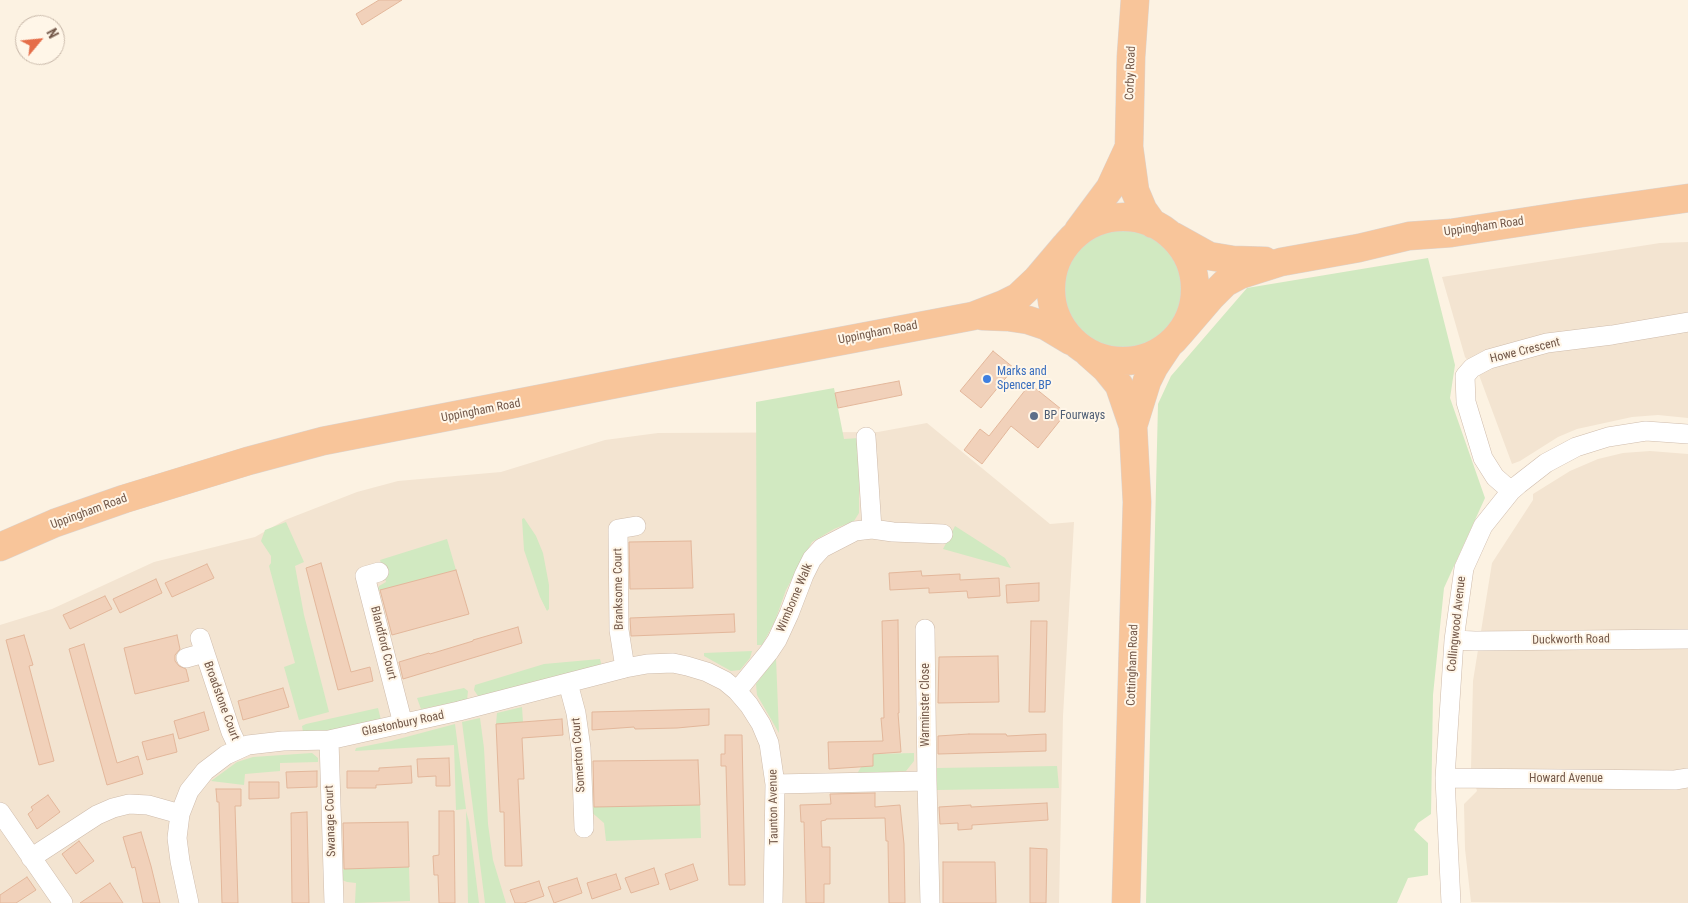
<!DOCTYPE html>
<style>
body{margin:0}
#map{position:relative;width:1688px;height:903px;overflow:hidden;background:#fcf2e2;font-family:"Roboto Condensed",sans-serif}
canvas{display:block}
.north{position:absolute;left:15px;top:15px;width:50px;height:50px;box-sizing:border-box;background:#fff6e8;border:1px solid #c7b7a8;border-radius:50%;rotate:62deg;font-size:14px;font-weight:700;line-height:20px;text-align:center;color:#735849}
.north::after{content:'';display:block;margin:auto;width:18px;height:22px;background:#e56d48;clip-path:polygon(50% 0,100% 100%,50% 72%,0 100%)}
</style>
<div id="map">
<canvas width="1688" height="903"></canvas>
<div class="north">N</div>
</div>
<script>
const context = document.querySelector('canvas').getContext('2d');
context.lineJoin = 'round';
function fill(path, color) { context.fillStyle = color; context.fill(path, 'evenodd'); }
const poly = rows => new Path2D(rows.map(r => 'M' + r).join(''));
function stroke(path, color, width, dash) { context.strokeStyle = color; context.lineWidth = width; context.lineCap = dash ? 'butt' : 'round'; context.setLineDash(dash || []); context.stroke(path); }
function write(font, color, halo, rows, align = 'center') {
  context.font = font + ' "Roboto Condensed",sans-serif'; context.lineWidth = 4; context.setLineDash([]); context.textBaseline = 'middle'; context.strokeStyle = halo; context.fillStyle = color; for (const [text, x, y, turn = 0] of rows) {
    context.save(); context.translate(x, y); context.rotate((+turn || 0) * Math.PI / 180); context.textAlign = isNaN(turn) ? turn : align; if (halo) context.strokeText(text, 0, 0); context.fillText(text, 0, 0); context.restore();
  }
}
fill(poly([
 [1688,242,1688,418,1658,415,1632,417,1577,429,1558,437,1520,461,1512,464,1479,375,1465,357,1442,277,1660,243],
 [927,423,1050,524,1074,522,1063,716,1059,903,0,903,0,625,52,609,154,562,255,537,285,520,357,492,398,481,501,472,605,440,658,433,878,432],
 [1650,451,1688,454,1688,903,1471,902,1465,849,1464,804,1477,791,1471,769,1473,681,1492,563,1533,500,1533,494,1570,471,1598,459,1623,453]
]), '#f3e4d1');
fill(poly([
 '1061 289a62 62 0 1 1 124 0a62 62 0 1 1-124 0Z',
 [1428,258,1455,365,1450,398,1485,498,1444,588,1433,695,1431,814,1418,823,1414,830,1428,843,1428,875,1408,878,1397,903,1146,903,1158,404,1171,376,1247,288],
 [834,388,844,439,859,438,859,513,854,521,834,529,812,542,786,590,775,621,767,636,762,645,757,645,756,402],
 [524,518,536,536,543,553,549,585,549,609,547,611,540,597,524,550,522,519],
 [286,522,304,562,295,566,304,615,329,712,299,720,284,667,295,663,269,566,271,563,271,556,261,541,265,530],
 [955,526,1005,558,1011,568,943,549],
 [447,539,456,570,377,591,379,586,386,582,380,560],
 [752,651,750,658,740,670,731,671,704,656,704,653],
 [776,658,779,733,757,695,756,684],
 [600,659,602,667,540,680,483,696,478,696,474,690,475,685,544,664],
 [464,688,468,691,467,700,421,709,417,698],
 [522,707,523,722,496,724,497,713],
 [378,708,381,720,324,732,303,732,302,726,306,724],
 [480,718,484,748,488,824,493,860,506,903,485,903,462,722],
 [455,724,466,809,456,810,454,745,355,751,356,748,391,741],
 [312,753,318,758,318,762,280,763,280,771,245,774,244,785,211,781,237,762,253,757],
 [914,753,914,761,906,771,857,774,861,767,873,766,873,754],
 [1057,766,1059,788,937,790,937,768],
 [700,805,701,838,606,841,604,823,589,810,592,807],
 [466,811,469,822,479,903,468,903],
 [409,867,410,901,355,903,356,883,347,882,342,880,343,869]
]), '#d1e9c1');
const building = poly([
 [379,0,402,0,362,25,356,14,379,0],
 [993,351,1014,368,981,408,960,391,993,351],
 [899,381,902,395,838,408,835,393,899,381],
 [1030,384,1066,413,1038,448,1011,426,982,464,964,450,980,429,989,436,1030,384],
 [691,541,693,588,630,589,629,542,691,541],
 [321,563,351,672,370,667,373,681,338,690,306,568,321,563],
 [207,564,214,578,172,597,165,583,207,564],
 [456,570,469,614,392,635,380,590,456,570],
 [921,571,922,576,960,574,960,580,999,578,1000,596,968,598,967,591,929,593,929,588,890,590,889,573,921,571],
 [156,579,162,593,120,613,113,599,156,579],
 [1039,583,1039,601,1007,603,1006,585,1039,583],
 [105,596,112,609,70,629,63,615,105,596],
 [734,614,735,632,631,636,630,618,734,614],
 [898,620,899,713,898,713,901,752,873,754,873,766,829,769,828,742,883,741,881,718,884,718,882,621,898,620],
 [1031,621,1047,621,1045,712,1029,712,1031,621],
 [518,627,522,643,403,679,399,662,429,653,430,654,473,641,473,640,518,627],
 [24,635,33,665,29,666,54,761,39,765,6,640,24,635],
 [177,635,180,649,175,655,175,661,179,666,186,669,189,681,135,694,124,648,177,635],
 [84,644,117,763,138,756,143,774,107,785,69,649,84,644],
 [998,656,999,702,938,703,939,657,998,656],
 [283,688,289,707,243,720,238,701,283,688],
 [709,709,709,725,677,728,635,729,634,727,592,730,592,712,709,709],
 [204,712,209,730,179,739,174,721,204,712],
 [562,719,563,735,522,738,524,779,518,779,522,866,505,866,504,812,500,812,496,724,562,719],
 [173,734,177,752,147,760,142,742,173,734],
 [969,734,1006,734,1007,736,1046,734,1046,751,938,754,938,736,969,734],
 [725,735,742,735,745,885,729,885,726,766,721,766,721,754,725,754,725,735],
 [449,758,450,786,436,786,436,776,418,777,417,759,449,758],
 [698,760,700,805,594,807,593,761,698,760],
 [411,766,412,783,376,785,376,788,347,788,347,771,379,771,379,768,411,766],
 [317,771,317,787,287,788,286,772,317,771],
 [249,782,279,782,279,798,249,799,249,782],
 [216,789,241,789,241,806,235,806,238,903,222,903,219,802,217,802,216,789],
 [875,793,875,807,900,805,904,844,905,903,889,903,888,841,886,841,885,818,826,819,826,820,821,821,822,847,830,847,830,884,824,884,824,903,806,903,804,822,801,822,800,805,831,804,830,794,875,793],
 [48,795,60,812,37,829,28,814,33,810,31,807,48,795],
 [1047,803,1048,820,972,825,972,829,958,830,958,823,940,824,939,807,971,805,971,807,1047,803],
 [439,811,454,811,455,903,439,903,438,875,434,875,433,856,439,855,439,811],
 [307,812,309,903,292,903,291,813,307,812],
 [408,822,409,867,344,869,343,823,408,822],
 [141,832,151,866,160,903,143,903,135,867,132,868,123,837,141,832],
 [79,841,94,861,76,874,62,854,79,841],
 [1030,848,1047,849,1046,903,1030,903,1030,848],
 [943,862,995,862,996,903,943,903,943,862],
 [693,864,698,880,670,890,665,874,693,864],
 [654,868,659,884,631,893,625,878,654,868],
 [616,874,621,889,592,899,587,883,616,874],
 [27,877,36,890,16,903,0,903,0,895,27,877],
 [577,878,582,893,554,903,548,887,577,878],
 [539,881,544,896,524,903,515,903,510,890,539,881],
 [110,883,123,903,80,903,110,883]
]);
fill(building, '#f1d1ba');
stroke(building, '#e3b79b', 1);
const minor = poly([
 [866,437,872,529],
 [1511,491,1495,477,1483,458,1466,402,1465,376,1472,368,1489,359,1547,343,1612,335,1688,322],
 [379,572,365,576,403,724],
 [925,629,927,781],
 [200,638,231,732,239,749],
 [1454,640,1475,641,1688,639],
 [186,658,204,653],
 [625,668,619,630,618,529,636,526],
 [568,683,576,713,581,748,584,828],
 [737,691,769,652,777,640,789,614,804,575,812,559,822,548,855,531,872,529,893,532,943,534],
 [329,740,334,903],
 [1445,778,1675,780,1688,778],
 [775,784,927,781,930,903],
 [0,812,63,903],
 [31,858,97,815,113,808,129,804,148,805,180,814],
 [189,903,180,861,177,838,180,814,189,791,205,771,226,755,248,745,283,741,329,740,459,711,625,668,647,664,673,663,687,666,707,672,725,681,737,691,749,705,761,724,769,743,775,784,773,903],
 [1451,903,1445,778,1454,640,1464,568,1483,526,1511,491,1519,484,1546,463,1576,447,1608,437,1646,431,1688,434]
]);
const trunk = poly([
 [1135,0,1131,57,1129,147,1135,191,1143,210,1153,224],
 '1051 289a72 72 0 1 1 144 0a72 72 0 1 1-144 0Z',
 [1078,231,1110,188,1129,147],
 [1173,236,1209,256,1233,260,1265,261],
 [982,316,1008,317,1028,320,1046,326,1071,341],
 [1180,333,1211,297,1225,283,1240,275,1281,262,1359,248,1409,236,1451,233,1575,214,1688,198],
 [1088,353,1106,369,1119,385,1133,426,1137,502,1126,903],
 [1133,426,1147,381,1154,367,1168,346],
 [0,547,55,523,124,499,248,461,323,441,667,374,973,316,1004,304,1018,297,1037,279,1065,246]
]);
stroke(minor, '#cfbcac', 20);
stroke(trunk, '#dbd4d0', 29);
stroke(minor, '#fff', 19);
stroke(trunk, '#f8c59a', 28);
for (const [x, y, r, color] of [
 [987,379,5,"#3f7fe0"],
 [1034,416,5,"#5c6f8a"]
]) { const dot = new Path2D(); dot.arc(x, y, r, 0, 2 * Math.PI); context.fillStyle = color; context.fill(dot); stroke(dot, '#fff6e8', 2); }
write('12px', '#735849', '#fff6e8', [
 ["Corby Road",1131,73,-88],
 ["Uppingham Road",1484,227,-8],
 ["Uppingham Road",878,333,-11],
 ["Howe Crescent",1525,351,-14],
 ["Uppingham Road",481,411,-11],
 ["Uppingham Road",89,512,-20],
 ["Branksome Court",619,589,-91],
 ["Wimborne Walk",795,598,-67],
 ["Collingwood Avenue",1457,624,-84],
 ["Duckworth Road",1571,640,-1],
 ["Blandford Court",383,643,76],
 ["Cottingham Road",1133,665,-88],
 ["Broadstone Court",221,701,70],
 ["Warminster Close",926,705,-90],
 ["Glastonbury Road",403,724,-12],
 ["Somerton Court",579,755,-94],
 ["Howard Avenue",1566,779],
 ["Taunton Avenue",774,807,-91],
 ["Swanage Court",331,821,-92]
]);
write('12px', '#366cbe', '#fff6e8', [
 ["Marks and",997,372],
 ["Spencer BP",997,386]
], 'left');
write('12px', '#4e5e75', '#fff6e8', [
 ["BP Fourways",1044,416]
], 'left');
</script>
